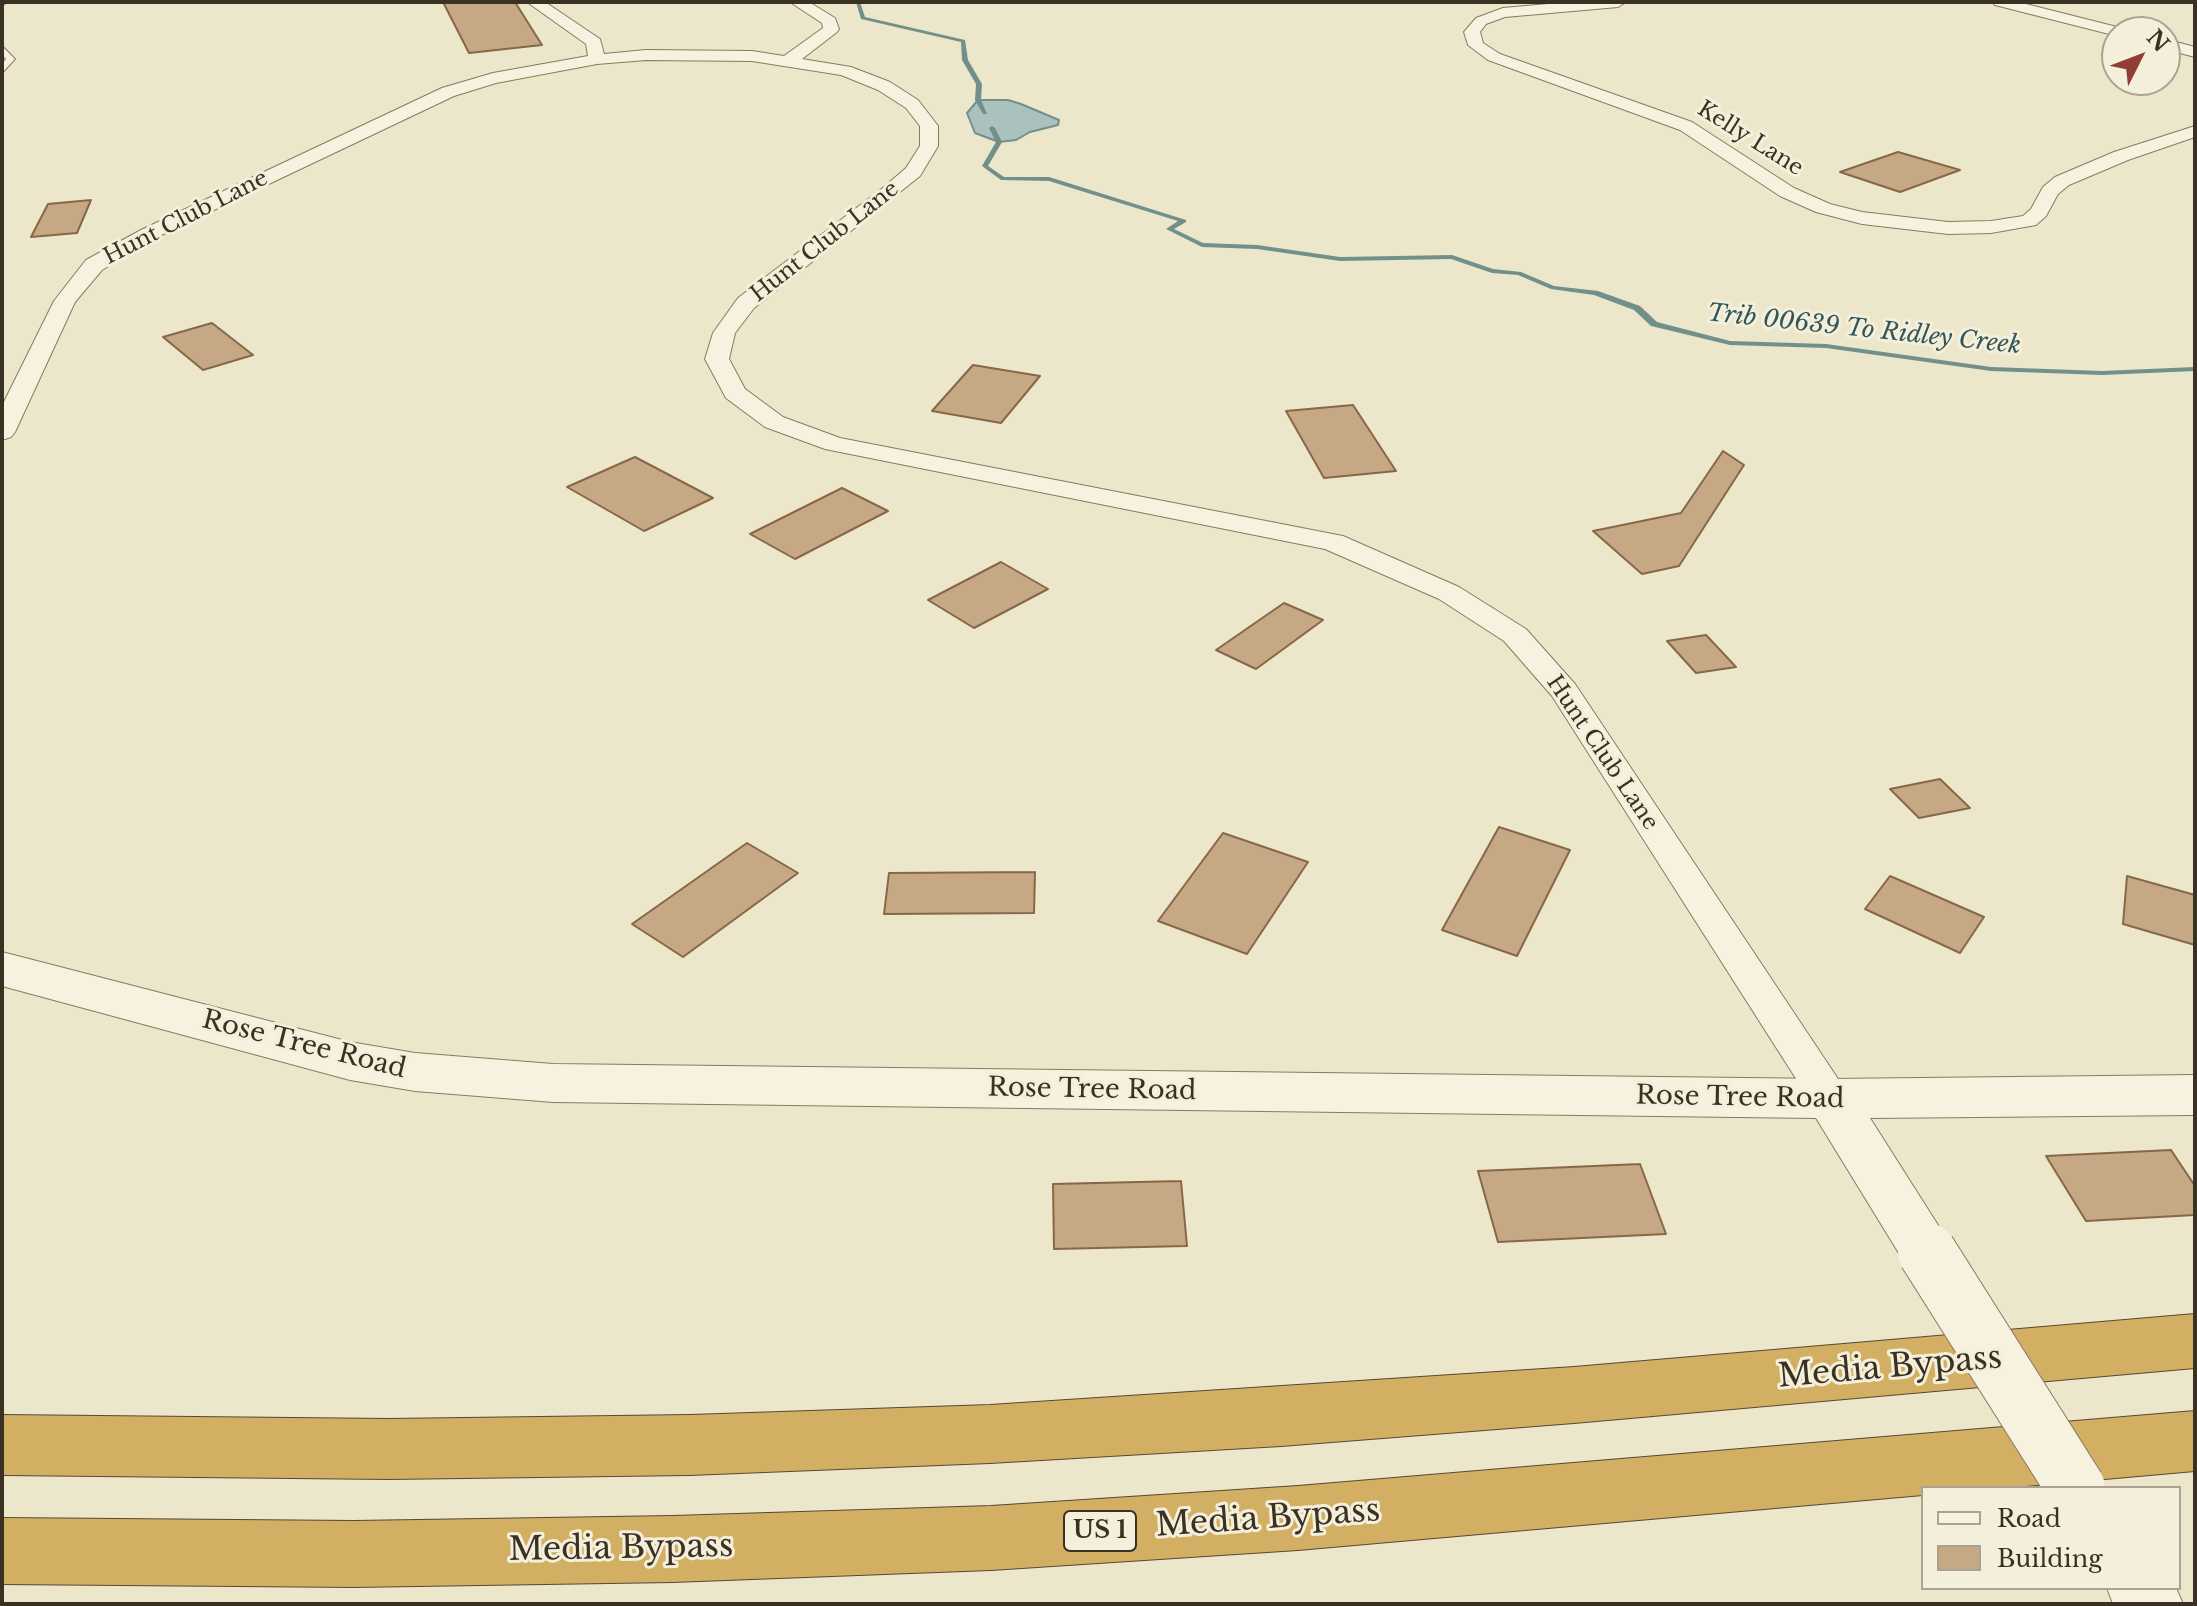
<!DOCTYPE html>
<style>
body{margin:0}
#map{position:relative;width:2197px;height:1606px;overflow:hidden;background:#ece6cb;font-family:"Libre Baskerville",serif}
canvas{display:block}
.frame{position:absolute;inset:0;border:4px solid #3a3123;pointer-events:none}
.legend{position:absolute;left:1921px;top:1486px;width:260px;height:104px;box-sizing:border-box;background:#f4efdb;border:2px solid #aaa391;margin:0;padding:10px 14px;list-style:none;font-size:24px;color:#3a3123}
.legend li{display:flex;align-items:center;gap:16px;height:40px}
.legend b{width:40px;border:2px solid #aaa391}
.north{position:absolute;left:2101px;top:16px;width:80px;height:80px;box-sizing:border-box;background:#f4efdb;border:2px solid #aaa391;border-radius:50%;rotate:48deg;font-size:22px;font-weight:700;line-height:32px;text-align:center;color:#3a3123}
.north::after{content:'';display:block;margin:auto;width:28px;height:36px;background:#933e35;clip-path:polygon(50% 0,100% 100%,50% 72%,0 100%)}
</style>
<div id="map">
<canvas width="2197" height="1606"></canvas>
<div class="frame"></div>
<ul class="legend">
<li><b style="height:10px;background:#f7f2df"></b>Road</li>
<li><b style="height:22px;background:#c7a884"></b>Building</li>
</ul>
<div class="north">N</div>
</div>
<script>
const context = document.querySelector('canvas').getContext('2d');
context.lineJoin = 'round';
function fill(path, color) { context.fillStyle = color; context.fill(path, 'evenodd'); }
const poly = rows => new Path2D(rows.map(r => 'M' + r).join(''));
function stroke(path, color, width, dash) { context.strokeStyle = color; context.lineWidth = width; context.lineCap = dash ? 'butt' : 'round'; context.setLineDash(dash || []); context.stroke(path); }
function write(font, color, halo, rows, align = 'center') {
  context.font = font + ' "Libre Baskerville",serif'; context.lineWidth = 6; context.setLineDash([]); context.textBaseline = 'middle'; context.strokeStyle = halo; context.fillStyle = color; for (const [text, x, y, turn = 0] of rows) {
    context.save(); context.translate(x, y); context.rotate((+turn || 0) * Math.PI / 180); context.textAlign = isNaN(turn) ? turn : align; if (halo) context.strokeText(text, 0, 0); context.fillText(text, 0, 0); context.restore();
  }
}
const water = poly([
 [978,100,1008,100,1021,104,1059,120,1058,125,1030,132,1016,140,999,142,975,133,967,113,978,100]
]);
fill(water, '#abc1bd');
stroke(water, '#72908b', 2);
fill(poly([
 [856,2,860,2,865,17,965,40,968,60,982,84,981,100,987,114,983,114,975,100,976,84,962,60,961,42,861,19,856,2],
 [992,126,995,128,1002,142,988,166,1004,177,1049,177,1186,220,1186,222,1174,229,1203,243,1257,245,1340,257,1452,255,1493,269,1521,272,1554,286,1598,291,1640,306,1657,322,1730,341,1826,344,1991,367,2102,371,2195,367,2195,371,2102,375,1991,371,1826,348,1730,345,1651,326,1634,310,1594,295,1551,289,1518,275,1492,273,1451,259,1340,261,1257,249,1202,247,1166,229,1178,221,1049,181,1001,180,982,166,996,142,989,128,992,126]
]), '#72908b');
const building = poly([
 [443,2,515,2,542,45,469,53,443,2],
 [1898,152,1960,170,1900,192,1840,172,1898,152],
 [91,200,77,233,31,237,48,204,91,200],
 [212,323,253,355,203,370,163,337,212,323],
 [973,365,1040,376,1001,423,932,411,973,365],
 [1353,405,1396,471,1324,478,1286,411,1353,405],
 [1723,451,1744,465,1679,566,1642,574,1593,531,1681,513,1723,451],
 [635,457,713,498,644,531,567,487,635,457],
 [842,488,888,511,795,559,750,534,842,488],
 [1001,562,1048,589,974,628,928,600,1001,562],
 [1284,603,1323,620,1256,669,1216,650,1284,603],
 [1706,635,1736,667,1696,673,1667,641,1706,635],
 [1940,779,1970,808,1919,818,1890,789,1940,779],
 [1499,827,1570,850,1517,956,1442,930,1499,827],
 [1223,833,1308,862,1247,954,1158,921,1223,833],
 [747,843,798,873,683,957,632,924,747,843],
 [1035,872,1034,913,884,914,889,873,1035,872],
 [1890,876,1984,917,1960,953,1865,909,1890,876],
 [2127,876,2195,895,2195,945,2123,924,2127,876],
 [2171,1150,2195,1186,2195,1215,2086,1221,2046,1156,2171,1150],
 [1640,1164,1666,1234,1498,1242,1478,1171,1640,1164],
 [1181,1181,1187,1246,1054,1249,1053,1184,1181,1181]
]);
fill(building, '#c7a884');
stroke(building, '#866748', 2);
const service = poly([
 [2,2,8,2,2,5,2,2],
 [2,46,15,59,2,73,2,64,6,59,2,54,2,46]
]);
const minor = poly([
 [527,2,545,2,600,39,604,54,646,50,752,51,784,56,823,28,822,23,790,2,809,2,835,18,839,29,837,32,802,59,851,67,890,82,918,100,938,126,938,146,920,176,754,308,735,333,729,359,745,389,783,417,840,438,1343,536,1459,587,1526,629,1575,684,1844,1088,1851,1099,1844,1110,1830,1115,1816,1110,1552,696,1504,641,1439,599,1325,549,825,449,765,427,726,398,705,359,713,333,738,298,884,187,906,168,920,146,920,126,906,108,878,90,841,75,752,61,646,60,597,64,496,83,454,96,155,238,102,270,75,302,15,432,11,437,2,440,2,406,54,301,86,260,141,230,442,88,493,73,588,56,586,44,527,2],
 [1571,2,1626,2,1618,7,1505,17,1486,24,1480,32,1483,43,1500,54,1692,122,1794,188,1830,204,1862,212,1948,222,1991,221,2023,216,2031,209,2043,187,2055,177,2114,152,2195,126,2195,137,2128,160,2069,185,2058,194,2046,216,2036,225,1991,233,1948,234,1862,224,1816,212,1780,196,1680,130,1488,60,1468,45,1464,32,1476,18,1503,8,1571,2],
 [1992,2,2018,2,2125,29,2127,32,2117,32,2117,36,1995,5,1992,2],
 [2165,39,2195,47,2195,57,2165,49,2165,39]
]);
const tertiary = poly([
 [2,952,350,1042,415,1053,553,1064,1830,1079,2195,1075,2195,1115,1870,1118,1955,1252,1946,1268,1927,1275,1908,1268,1816,1118,553,1102,415,1091,350,1080,2,986,2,952],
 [2107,1588,2176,1588,2183,1604,2113,1604,2107,1588]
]);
const motorway = poly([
 [2195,1314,2195,1368,1574,1423,1281,1446,990,1463,690,1475,389,1479,2,1475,2,1415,389,1419,690,1415,990,1405,1574,1367,2195,1314],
 [2195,1411,2195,1471,2003,1488,1923,1488,1923,1495,1298,1550,991,1570,673,1582,354,1587,2,1584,2,1518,354,1521,673,1516,991,1506,1298,1486,2195,1411]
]);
stroke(service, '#887a60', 2);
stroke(minor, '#887a60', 2);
stroke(tertiary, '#887a60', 2);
stroke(motorway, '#574834', 2);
fill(service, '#f7f2df');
fill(minor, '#f7f2df');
fill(tertiary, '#f7f2df');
fill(motorway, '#d3af64');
const tertiaryBridge = poly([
 [1927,1252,2076,1488]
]);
stroke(tertiaryBridge, '#887a60', 60, []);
stroke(tertiaryBridge, '#f7f2df', 58);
write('22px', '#3a3123', '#f4efdb', [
 ["Kelly Lane",1750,139,32],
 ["Hunt Club Lane",186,218,-27],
 ["Hunt Club Lane",825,242,-38],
 ["Hunt Club Lane",1602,753,56]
]);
write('italic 24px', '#335759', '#f4efdb', [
 ["Trib 00639 To Ridley Creek",1864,330,6]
]);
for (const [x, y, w] of [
 [1100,1531,72]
]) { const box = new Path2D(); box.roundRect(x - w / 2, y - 20, w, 40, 6); context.fillStyle = '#f4efdb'; context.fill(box); stroke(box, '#3a3123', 2); }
write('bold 24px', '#3a3123', null, [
 ["US 1",1100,1531]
]);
write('26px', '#3a3123', '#f4efdb', [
 ["Rose Tree Road",304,1045,14],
 ["Rose Tree Road",1092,1090,1],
 ["Rose Tree Road",1740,1098,1]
]);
write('32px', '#3a3123', '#f4efdb', [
 ["Media Bypass",1890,1368,-5],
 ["Media Bypass",1268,1519,-4],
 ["Media Bypass",621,1549,-1]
]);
</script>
